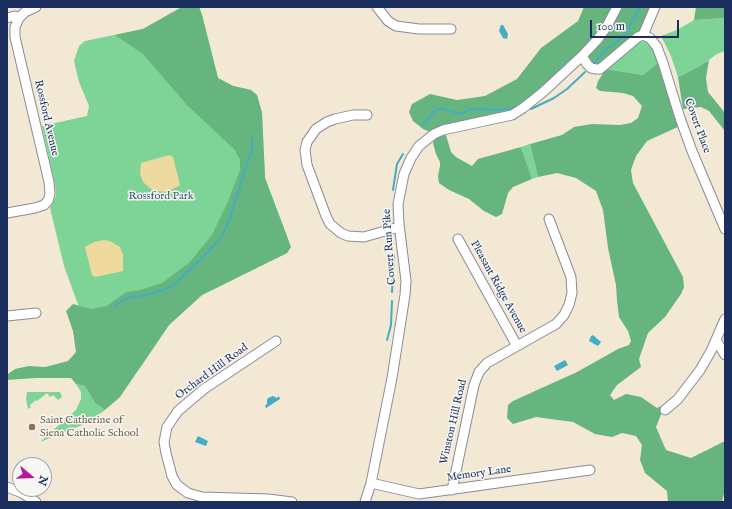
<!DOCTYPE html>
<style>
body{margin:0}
#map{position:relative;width:732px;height:509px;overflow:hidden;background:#f3e8d4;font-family:"IM FELL English",serif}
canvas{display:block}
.frame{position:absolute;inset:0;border:8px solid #1b2f5e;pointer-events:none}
.north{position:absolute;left:12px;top:457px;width:40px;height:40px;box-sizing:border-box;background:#f6f6f2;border:1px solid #9ea6b7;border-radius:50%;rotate:109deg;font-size:11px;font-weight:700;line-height:16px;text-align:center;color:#1b2f5e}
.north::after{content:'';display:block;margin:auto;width:14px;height:18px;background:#b5179e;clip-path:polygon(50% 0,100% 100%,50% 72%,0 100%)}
.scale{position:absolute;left:590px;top:20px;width:89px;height:18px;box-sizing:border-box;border:2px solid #1b2f5e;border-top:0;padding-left:5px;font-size:12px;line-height:14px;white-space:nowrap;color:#1b2f5e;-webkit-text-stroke:3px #f6f6f2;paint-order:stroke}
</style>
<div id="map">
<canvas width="732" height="509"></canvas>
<div class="frame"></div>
<div class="north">N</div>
<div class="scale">100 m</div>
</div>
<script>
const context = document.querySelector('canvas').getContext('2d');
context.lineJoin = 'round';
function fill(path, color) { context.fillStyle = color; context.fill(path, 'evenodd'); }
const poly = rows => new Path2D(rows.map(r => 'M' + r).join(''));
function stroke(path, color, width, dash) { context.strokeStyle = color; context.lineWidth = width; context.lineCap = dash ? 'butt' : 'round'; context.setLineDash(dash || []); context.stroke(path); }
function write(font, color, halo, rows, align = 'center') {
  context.font = font + ' "IM FELL English",serif'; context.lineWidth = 3; context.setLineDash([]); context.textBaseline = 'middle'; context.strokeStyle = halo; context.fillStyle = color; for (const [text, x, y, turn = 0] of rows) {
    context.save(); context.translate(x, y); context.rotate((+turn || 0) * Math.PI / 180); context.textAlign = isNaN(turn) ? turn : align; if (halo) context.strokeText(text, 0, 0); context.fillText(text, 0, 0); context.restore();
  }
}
fill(poly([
 [182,7,199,7,202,15,218,78,233,86,251,90,257,95,262,113,265,178,291,247,287,253,202,295,169,325,140,368,84,321,64,266,50,208,56,196,55,184,42,126,87,116,89,106,79,82,74,61,79,46,85,41,143,29],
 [725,18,725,51,717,54,700,66,678,77,671,56,661,36,677,30,694,20],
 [644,41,652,47,656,54,659,62,643,75,606,69,639,42],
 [530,144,538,177,532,179,521,147],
 [76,384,85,386,95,403,105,410,87,423,40,442,76,410,81,399,81,392],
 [27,392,60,392,62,397,58,400,53,395,50,397,47,393,37,401,36,400,30,405,31,407,28,409,26,399]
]), '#7ed396');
fill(poly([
 [182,7,199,7,202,15,218,78,233,86,251,90,257,95,262,113,265,178,291,247,287,253,202,295,169,325,120,397,105,410,95,403,85,386,76,384,71,378,36,378,7,380,8,374,15,369,29,366,45,367,68,361,76,352,73,331,66,311,73,304,91,309,107,306,126,292,140,290,162,283,190,262,212,235,227,204,240,170,240,160,235,150,187,105,143,54,115,35,143,29],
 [584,7,613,7,608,19,594,37,554,77,511,112,440,126,430,132,423,129,413,121,409,112,412,104,430,94,457,100,485,96,517,79,541,48,578,21],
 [620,7,650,7,639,34,600,65,593,64,589,59,588,56,590,52],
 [696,7,725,7,725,18,694,20],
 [709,60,706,78,708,92,725,113,725,131,709,111,701,107,683,109,678,77,700,66],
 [659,62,680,126,647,141,636,156,631,170,633,183,683,277,684,287,681,294,665,317,648,333,639,359,641,367,617,385,610,395,614,400,626,394,641,397,657,408,661,406,662,412,656,427,666,450,691,458,725,441,725,489,722,502,668,502,667,491,645,473,640,460,642,445,636,436,622,433,612,437,595,434,573,422,536,417,513,424,507,418,508,405,513,401,577,372,618,349,629,345,631,341,628,331,619,317,617,301,616,285,608,248,603,210,596,191,576,178,557,173,538,177,530,144,562,135,574,127,592,124,620,125,631,123,638,118,642,106,633,96,623,93,600,91,596,88,598,81,606,69,643,75],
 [446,135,451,152,456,157,472,166,478,159,521,147,532,179,513,187,508,193,502,214,496,217,484,211,469,199,449,190,439,183,438,176,440,166,440,162,436,154,433,143,435,138]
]), '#66b57f');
fill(poly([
 [169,155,173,157,180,185,171,190,164,192,152,190,143,182,140,174,141,163],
 [104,240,110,241,120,247,123,255,123,271,95,277,92,275,85,247,94,242]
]), '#eeda9e');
fill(poly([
 [501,25,503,25,508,34,507,39,503,38,499,31],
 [593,335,601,342,598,346,589,341,591,336],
 [565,360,568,365,557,371,554,366],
 [273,396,277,398,279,396,280,399,266,408,265,406,267,404,267,400,268,398],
 [198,436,208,441,206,446,195,442]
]), '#45acc5');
stroke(poly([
 [594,63,606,49,622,38,628,29,640,7],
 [531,109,554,98,567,89,585,72],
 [423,125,435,111,441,108,460,114,471,109,501,110,515,107],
 [393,190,397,164,403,154],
 [392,292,394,255],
 [115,306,124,299,154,293,169,288,181,278,211,249,223,234,230,217,252,149,252,136],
 [387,340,391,325,392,301]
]), '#45acc5', 2);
const minor = poly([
 [377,7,388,21,396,26,419,29,451,29],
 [7,18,15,16,19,18],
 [643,35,655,7],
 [582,56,587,64,591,68,596,69,600,69,638,37,643,35,650,38,657,47,663,63,680,118,692,151,725,229],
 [367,115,353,115,335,119,327,122,316,129,307,142,305,150,307,165,326,216,330,224,341,233,348,236,364,237,399,227],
 [7,213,35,208,44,205,48,201,50,194,49,182,15,37,15,27,19,18,25,12,36,7],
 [458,239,517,346],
 [7,316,36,313],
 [716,340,725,355],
 [276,341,204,389,178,411,167,427,164,442,166,453,172,476,177,485,188,493,202,497,268,499,292,502],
 [665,410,678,399,700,370,711,351,725,319],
 [371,483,419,494,590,470],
 [7,487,22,493,36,502],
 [452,490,474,385,479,372,487,363,556,324,564,315,569,305,572,293,571,277,549,219],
 [365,502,371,483,392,378,405,295,406,281,399,224,398,204,404,174,411,158,419,146,434,134,443,130,512,115,523,108,542,93,582,56,598,39,607,26,617,7]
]);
stroke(minor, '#878c99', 11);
stroke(minor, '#fff', 9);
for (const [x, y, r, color] of [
 [32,427,4,"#8d6e63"]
]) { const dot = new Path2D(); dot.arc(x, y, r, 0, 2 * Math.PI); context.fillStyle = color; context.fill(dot); stroke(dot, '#f6f6f2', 1.5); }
write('11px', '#1b2f5e', '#f6f6f2', [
 ["Rossford Avenue",46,118,77],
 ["Covert Place",697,126,70],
 ["Covert Run Pike",390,247,-94],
 ["Pleasant Ridge Avenue",498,287,61],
 ["Orchard Hill Road",212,372,-36],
 ["Winston Hill Road",454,422,-77],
 ["Memory Lane",479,474,-8]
]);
write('11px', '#34586c', '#f6f6f2', [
 ["Rossford Park",161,197]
]);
write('11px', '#785e54', '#f6f6f2', [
 ["Saint Catherine of",40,421],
 ["Siena Catholic School",40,434]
], 'left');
</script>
